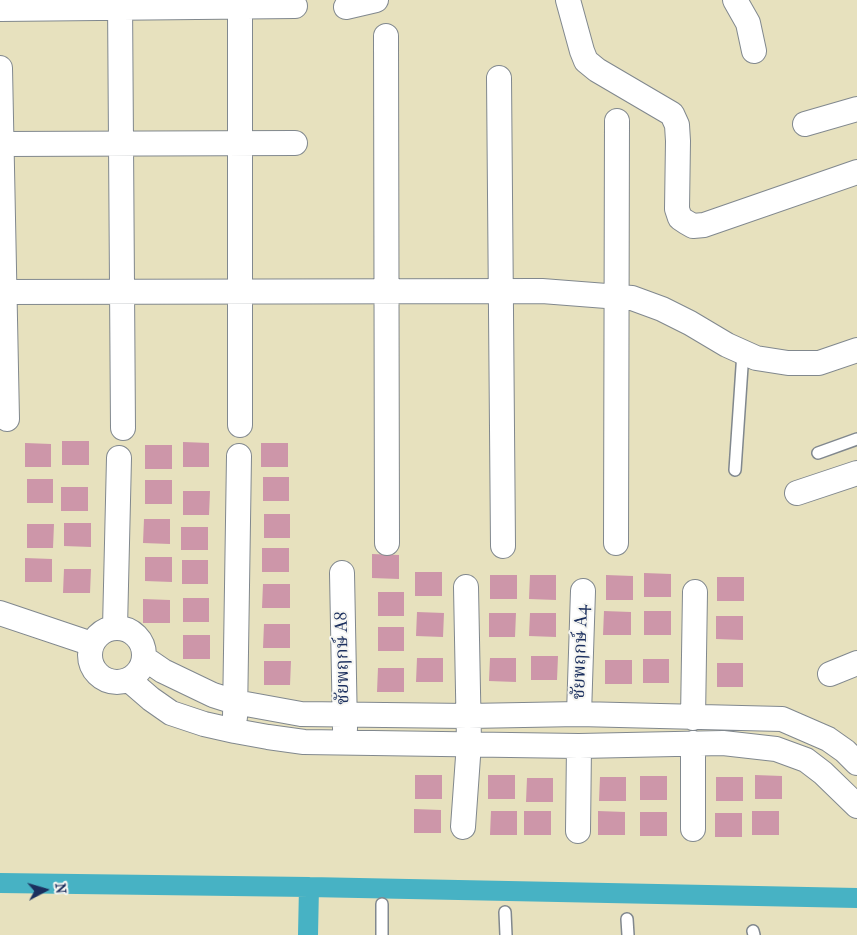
<!DOCTYPE html>
<meta charset="utf-8">
<style>
body{margin:0}
#map{position:relative;width:857px;height:935px;overflow:hidden;background:#e7e1be;font-family:"IM FELL French Canon",serif}
canvas{display:block}
.north{position:absolute;left:20px;top:865px;width:50px;height:50px;-webkit-text-stroke:4px #f6f6f2;paint-order:stroke;rotate:84deg;font-size:14px;font-weight:700;line-height:20px;text-align:center;color:#1b2f5e}
.north::after{content:'';display:block;margin:auto;width:18px;height:22px;background:#1b2f5e;clip-path:polygon(50% 0,100% 100%,50% 72%,0 100%)}
</style>
<div id="map">
<canvas width="857" height="935"></canvas>
<div class="north">N</div>
</div>
<script>
const context = document.querySelector('canvas').getContext('2d');
context.lineJoin = 'round';
const poly = rows => new Path2D(rows.map(r => 'M' + r).join(''));
function stroke(path, color, width, dash) { context.strokeStyle = color; context.lineWidth = width; context.lineCap = dash ? 'butt' : 'round'; context.setLineDash(dash || []); context.stroke(path); }
function fill(path, color) { context.fillStyle = color; context.fill(path, 'evenodd'); }
function write(font, color, halo, rows, align = 'center') {
  context.font = font + ' "IM FELL French Canon","Noto Serif Thai",serif'; context.lineWidth = 4; context.setLineDash([]); context.textBaseline = 'middle'; context.strokeStyle = halo; context.fillStyle = color; for (const [text, x, y, turn = 0] of rows) {
    context.save(); context.translate(x, y); context.rotate((+turn || 0) * Math.PI / 180); context.textAlign = isNaN(turn) ? turn : align; if (halo) context.strokeText(text, 0, 0); context.fillText(text, 0, 0); context.restore();
  }
}
stroke(poly([
 [0,883,309,887,857,898],
 [308,935,309,887]
]), '#47b2c4', 20);
fill(poly([
 [62,441,89,441,89,465,62,465],
 [183,442,209,443,209,467,183,467],
 [25,443,51,444,51,467,25,467],
 [261,443,288,443,288,467,261,467],
 [145,445,172,445,172,469,145,469],
 [263,477,289,477,289,501,263,501],
 [27,479,53,479,53,503,27,503],
 [145,480,172,480,172,504,145,504],
 [61,487,88,487,88,511,61,511],
 [183,491,210,491,209,515,183,515],
 [264,514,290,514,290,538,264,538],
 [144,519,170,519,170,544,143,543],
 [64,523,91,523,91,547,64,546],
 [27,524,54,524,53,548,27,548],
 [181,527,208,527,208,550,181,550],
 [262,548,289,548,289,572,262,572],
 [372,554,399,555,399,579,372,578],
 [145,557,172,557,172,582,145,581],
 [25,558,52,559,52,582,25,582],
 [182,560,208,560,208,584,182,584],
 [64,569,91,569,90,593,63,593],
 [415,572,442,572,442,596,415,596],
 [644,573,671,574,671,597,644,597],
 [490,575,517,575,517,599,490,599],
 [530,575,556,575,556,600,529,599],
 [606,575,633,576,633,600,606,600],
 [717,577,744,577,744,601,717,601],
 [263,584,290,584,290,608,262,608],
 [378,592,404,592,404,616,378,616],
 [183,598,209,598,209,622,183,622],
 [143,599,170,600,170,623,143,623],
 [604,611,631,612,631,635,603,635],
 [644,611,671,611,671,635,644,635],
 [417,612,444,613,443,637,416,636],
 [489,613,516,613,515,637,489,637],
 [530,613,556,613,556,637,529,636],
 [716,616,743,616,743,640,716,639],
 [264,624,290,624,290,648,263,648],
 [378,627,404,627,404,651,378,651],
 [183,635,210,635,210,659,183,659],
 [531,656,558,656,557,680,531,680],
 [417,658,443,658,443,682,416,682],
 [490,658,516,658,516,682,489,681],
 [643,659,669,659,669,683,643,683],
 [605,660,632,660,632,684,605,684],
 [264,661,291,661,290,685,264,685],
 [717,663,743,663,743,687,717,687],
 [378,668,404,668,404,692,377,692],
 [415,775,442,775,442,799,415,799],
 [488,775,515,775,515,799,488,799],
 [755,775,782,776,782,799,755,799],
 [640,776,667,776,667,800,640,800],
 [600,777,626,777,626,801,599,801],
 [716,777,743,777,743,801,716,801],
 [527,778,553,778,553,802,526,802],
 [414,809,441,810,441,833,414,833],
 [491,811,517,811,517,835,490,835],
 [524,811,551,811,551,835,524,835],
 [598,811,625,812,625,835,598,835],
 [752,811,779,811,779,835,752,835],
 [640,812,667,812,667,836,640,836],
 [715,813,742,813,742,837,715,837]
]), '#cd96a9');
const lane = poly([
 [818,453,857,439],
 [735,470,743,352],
 [382,904,382,935],
 [505,912,506,935],
 [627,919,628,935],
 [753,931,754,935]
]);
const street = poly([
 [120,0,123,428],
 [568,0,582,51,586,61,597,70,672,114,677,125,678,141,677,209,680,218,686,222,693,226,704,225,857,172],
 [735,0,748,23,754,51],
 [346,7,376,0],
 [0,9,295,6],
 [386,36,387,543],
 [0,68,7,419],
 [499,78,503,546],
 [805,124,857,109],
 [2,144,295,143],
 [0,292,542,291,632,298,662,309,690,323,727,345,756,358,788,363,819,363,857,350],
 [240,425,240,0],
 [797,493,857,473],
 [616,543,617,121],
 [342,573,345,729],
 [0,613,92,644],
 '90 655a27 27 0 1 1 54 0a27 27 0 1 1-54 0Z',
 [115,628,119,458],
 [144,658,163,671,213,695,235,702,301,714,468,716,579,714,782,719,828,739,845,751,857,763],
 [830,674,857,663],
 [129,680,151,699,171,713,204,724,235,731,268,737,304,742,579,746,723,743,776,749,806,760,823,773,857,806],
 [579,714,583,591],
 [235,717,239,456],
 [693,718,695,592],
 [463,827,469,743,466,587],
 [693,829,693,743],
 [578,831,579,746]
]);
stroke(lane, '#81888e', 14);
stroke(street, '#81888e', 26);
stroke(lane, '#fff', 11);
stroke(street, '#fff', 24);
write('18px', '#1b2f5e', '#f6f6f2', [
 ["ชัยพฤกษ์ A4",581,652,-88],
 ["ชัยพฤกษ์ A8",343,658,-91]
]);
</script>
